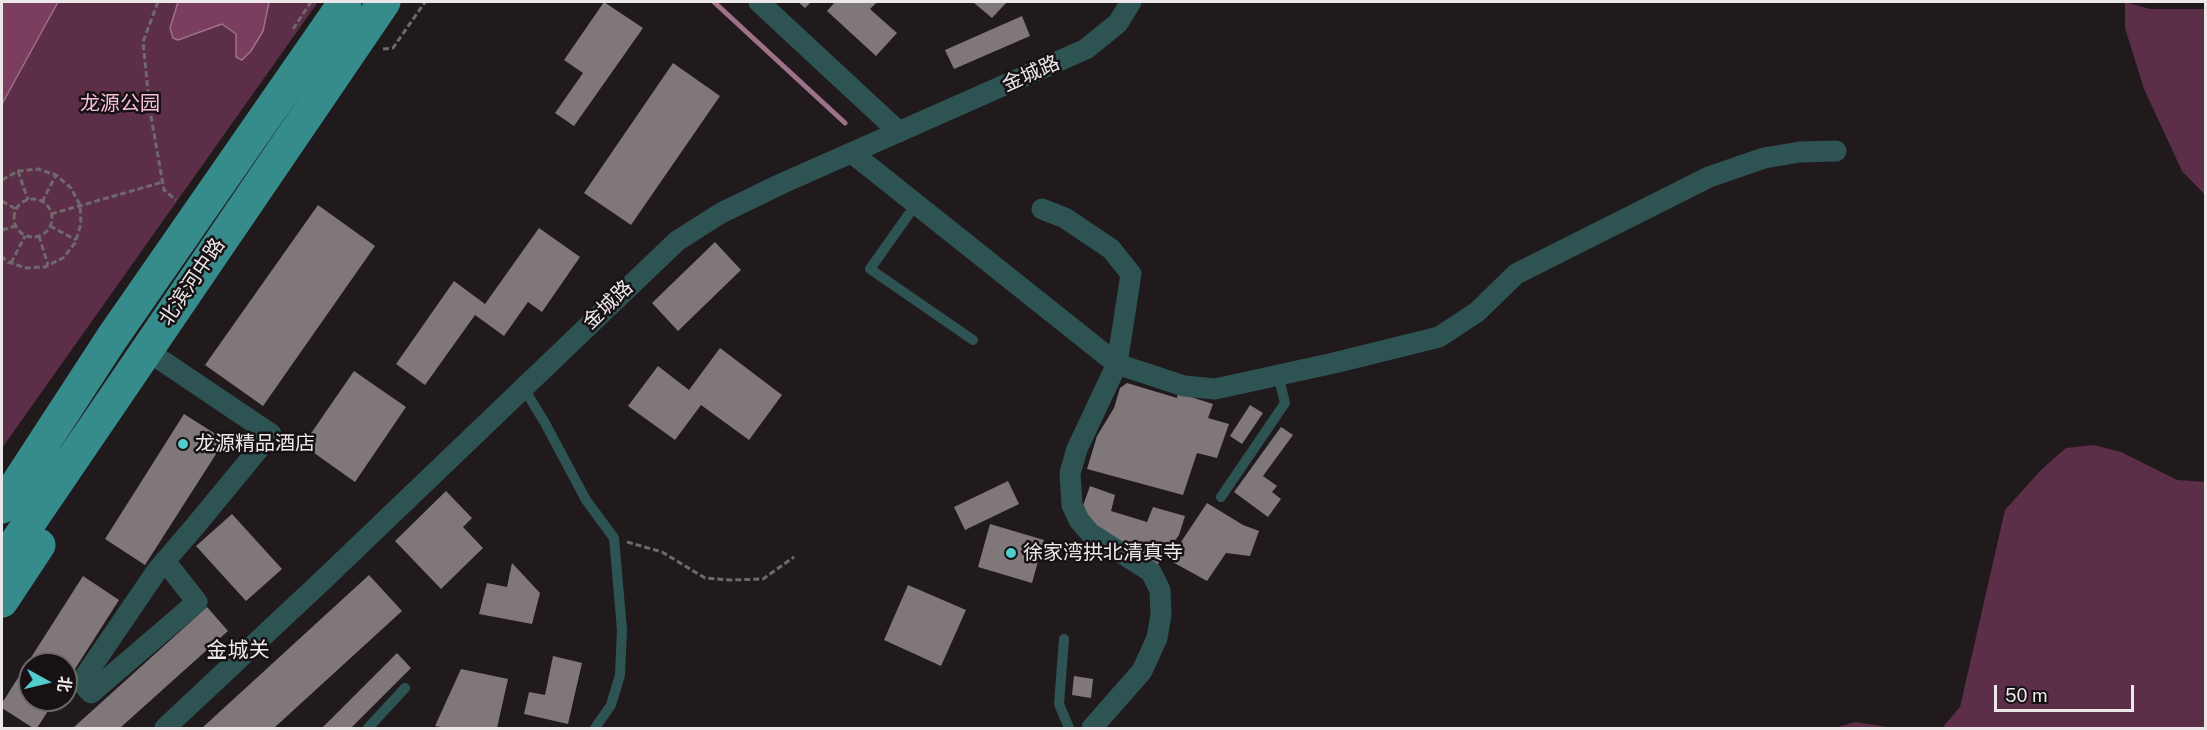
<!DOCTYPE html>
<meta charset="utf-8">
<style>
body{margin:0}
#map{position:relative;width:2207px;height:730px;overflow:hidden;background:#211a1d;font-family:"Public Sans","Noto Sans SC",sans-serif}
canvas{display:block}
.frame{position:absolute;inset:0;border:3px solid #ece7e9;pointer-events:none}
.north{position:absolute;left:18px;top:652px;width:60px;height:60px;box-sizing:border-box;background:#171114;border:2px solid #6c6769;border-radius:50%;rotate:98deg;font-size:16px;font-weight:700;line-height:24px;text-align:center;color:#ece7e9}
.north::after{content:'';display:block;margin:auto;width:21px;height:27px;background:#52cdcd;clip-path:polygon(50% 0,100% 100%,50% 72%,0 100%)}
.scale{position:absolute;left:1994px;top:685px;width:140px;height:27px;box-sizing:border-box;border:3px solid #ece7e9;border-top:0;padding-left:8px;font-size:18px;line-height:21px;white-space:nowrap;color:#ece7e9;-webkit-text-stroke:4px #171114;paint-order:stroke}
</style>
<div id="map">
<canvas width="2207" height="730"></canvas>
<div class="frame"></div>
<div class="north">北</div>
<div class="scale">50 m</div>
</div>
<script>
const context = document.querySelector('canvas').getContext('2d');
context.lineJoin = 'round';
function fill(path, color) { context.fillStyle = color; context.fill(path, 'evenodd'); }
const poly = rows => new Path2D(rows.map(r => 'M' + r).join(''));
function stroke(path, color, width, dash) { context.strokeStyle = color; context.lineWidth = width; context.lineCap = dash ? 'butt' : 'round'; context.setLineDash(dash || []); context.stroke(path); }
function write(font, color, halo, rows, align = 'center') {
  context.font = font + ' "Public Sans","Noto Sans SC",sans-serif'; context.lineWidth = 5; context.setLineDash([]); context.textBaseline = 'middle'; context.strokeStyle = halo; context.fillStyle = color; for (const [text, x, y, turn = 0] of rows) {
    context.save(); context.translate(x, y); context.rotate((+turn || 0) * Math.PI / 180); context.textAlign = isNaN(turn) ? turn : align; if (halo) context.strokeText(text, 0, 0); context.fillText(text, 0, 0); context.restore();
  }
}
fill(poly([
 [58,2,318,2,2,448,2,104],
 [2125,2,2150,9,2205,9,2205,195,2182,171,2144,89,2125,28],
 [2094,445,2121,452,2177,480,2205,482,2205,728,1942,728,1960,707,2005,510,2042,469,2066,448],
 [1855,722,1894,728,1835,728]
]), '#5c2e47');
const water = poly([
 [2,2,58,2,2,104,2,2],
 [178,2,269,2,263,31,251,51,242,60,236,57,236,34,222,24,178,40,173,38,170,28,178,2]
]);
fill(water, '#7b3e5f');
stroke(water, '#9d7188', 1.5);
stroke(poly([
 [714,2,845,123]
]), '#9d7188', 5);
fill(poly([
 [604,2,643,28,574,126,555,113,583,73,564,60],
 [798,2,811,2,805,8],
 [835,2,877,2,870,9,897,33,876,56,827,11],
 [973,2,1007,2,992,18],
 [1022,16,1030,36,954,69,945,50],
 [673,63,720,96,631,225,584,193],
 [318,205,375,246,263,406,205,365],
 [539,228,580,257,542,312,528,302,504,336,475,315,425,385,396,364,454,281,485,304],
 [715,242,741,270,678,331,652,303],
 [720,348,782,395,749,440,701,405,675,440,628,406,658,366,689,390],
 [354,371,406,407,355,482,303,445],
 [1127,383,1177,398,1178,393,1213,404,1208,418,1229,424,1217,458,1197,453,1183,495,1087,469,1097,436,1114,408,1120,388],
 [1250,405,1263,413,1242,444,1230,436],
 [184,414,225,440,145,565,105,539],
 [1281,427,1293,435,1263,476,1277,486,1272,492,1281,499,1268,517,1234,492],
 [1008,481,1019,504,965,530,954,507],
 [1090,486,1115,495,1111,511,1147,522,1153,507,1185,516,1179,535,1155,568,1080,514],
 [446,491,472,518,463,527,483,548,441,589,395,541],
 [1207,503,1243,525,1259,531,1250,556,1226,553,1207,581,1169,560],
 [232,514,282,569,246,601,196,546],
 [990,524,1044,540,1032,583,978,567],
 [512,563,540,593,532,624,479,614,487,583,507,587],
 [369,575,402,611,274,728,202,728],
 [83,576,119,600,66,683,66,664,30,664,30,700,55,700,37,728,33,728,2,708,2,703],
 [908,585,966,610,941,666,884,640],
 [207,607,228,631,120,728,73,728],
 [397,653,411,668,351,728,322,728],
 [553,656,582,663,568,724,524,714,529,692,545,695],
 [461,669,508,679,497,728,447,728,435,726],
 [1074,676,1093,679,1091,698,1072,695]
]), '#80777b');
stroke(poly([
 [158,2,143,42,150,111,164,190,176,200],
 [293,29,311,2],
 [383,49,393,48,425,2],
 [18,171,28,200],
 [2,180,18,171,38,169,56,175,71,188,80,205,81,224,75,243,63,258,45,267,26,268,8,262,2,257],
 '14 218a19 19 0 1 1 38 0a19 19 0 1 1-38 0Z',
 [2,201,16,209],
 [42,202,56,175],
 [51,214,163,182],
 [50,226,76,240],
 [2,230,15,226],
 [39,236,48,265],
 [11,263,25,236],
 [627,542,662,552,705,578,730,580,763,579,794,557]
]), '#70696c', 3, [6, 3]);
stroke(poly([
 [916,204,870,269,973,340],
 [523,387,545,423,586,500,614,538,622,630,620,675,611,705,595,728],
 [1221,497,1285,403,1278,375],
 [1064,639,1059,704,1069,728],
 [368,728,405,688]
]), '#2e5353', 10);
stroke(poly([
 [759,2,899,132],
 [852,153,1117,364,1184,386,1215,389,1334,363,1439,337,1477,312,1516,274,1709,177,1764,158,1800,152,1836,151],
 [1042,209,1065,218,1111,249,1131,274,1117,364,1077,449,1070,473,1072,505,1079,520,1090,533,1151,572,1160,590,1161,615,1157,638,1142,671,1092,728],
 [161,360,271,434,196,525,165,561,156,572,81,682,91,693,197,602,165,561],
 [165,728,322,581,677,241,721,213,783,183,1086,49,1118,23,1131,2]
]), '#2e5353', 21);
stroke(poly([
 [2,507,112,338,345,2],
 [2,563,384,2],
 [2,601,39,545]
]), '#368b8b', 33);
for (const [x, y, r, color] of [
 [183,444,6,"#52cdcd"],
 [1011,553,6,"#52cdcd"]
]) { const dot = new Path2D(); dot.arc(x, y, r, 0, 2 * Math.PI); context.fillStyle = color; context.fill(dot); stroke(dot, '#171114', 2); }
write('20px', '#ece7e9', '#171114', [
 ["金城路",1031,74,-24],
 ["北滨河中路",192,282,-56],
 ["金城路",608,305,-44]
]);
write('20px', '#f8bfda', '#171114', [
 ["龙源公园",120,104]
]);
write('20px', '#ece7e9', '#171114', [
 ["龙源精品酒店",195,444],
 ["徐家湾拱北清真寺",1023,553]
], 'left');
write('21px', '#ece7e9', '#171114', [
 ["金城关",238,651]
]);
</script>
